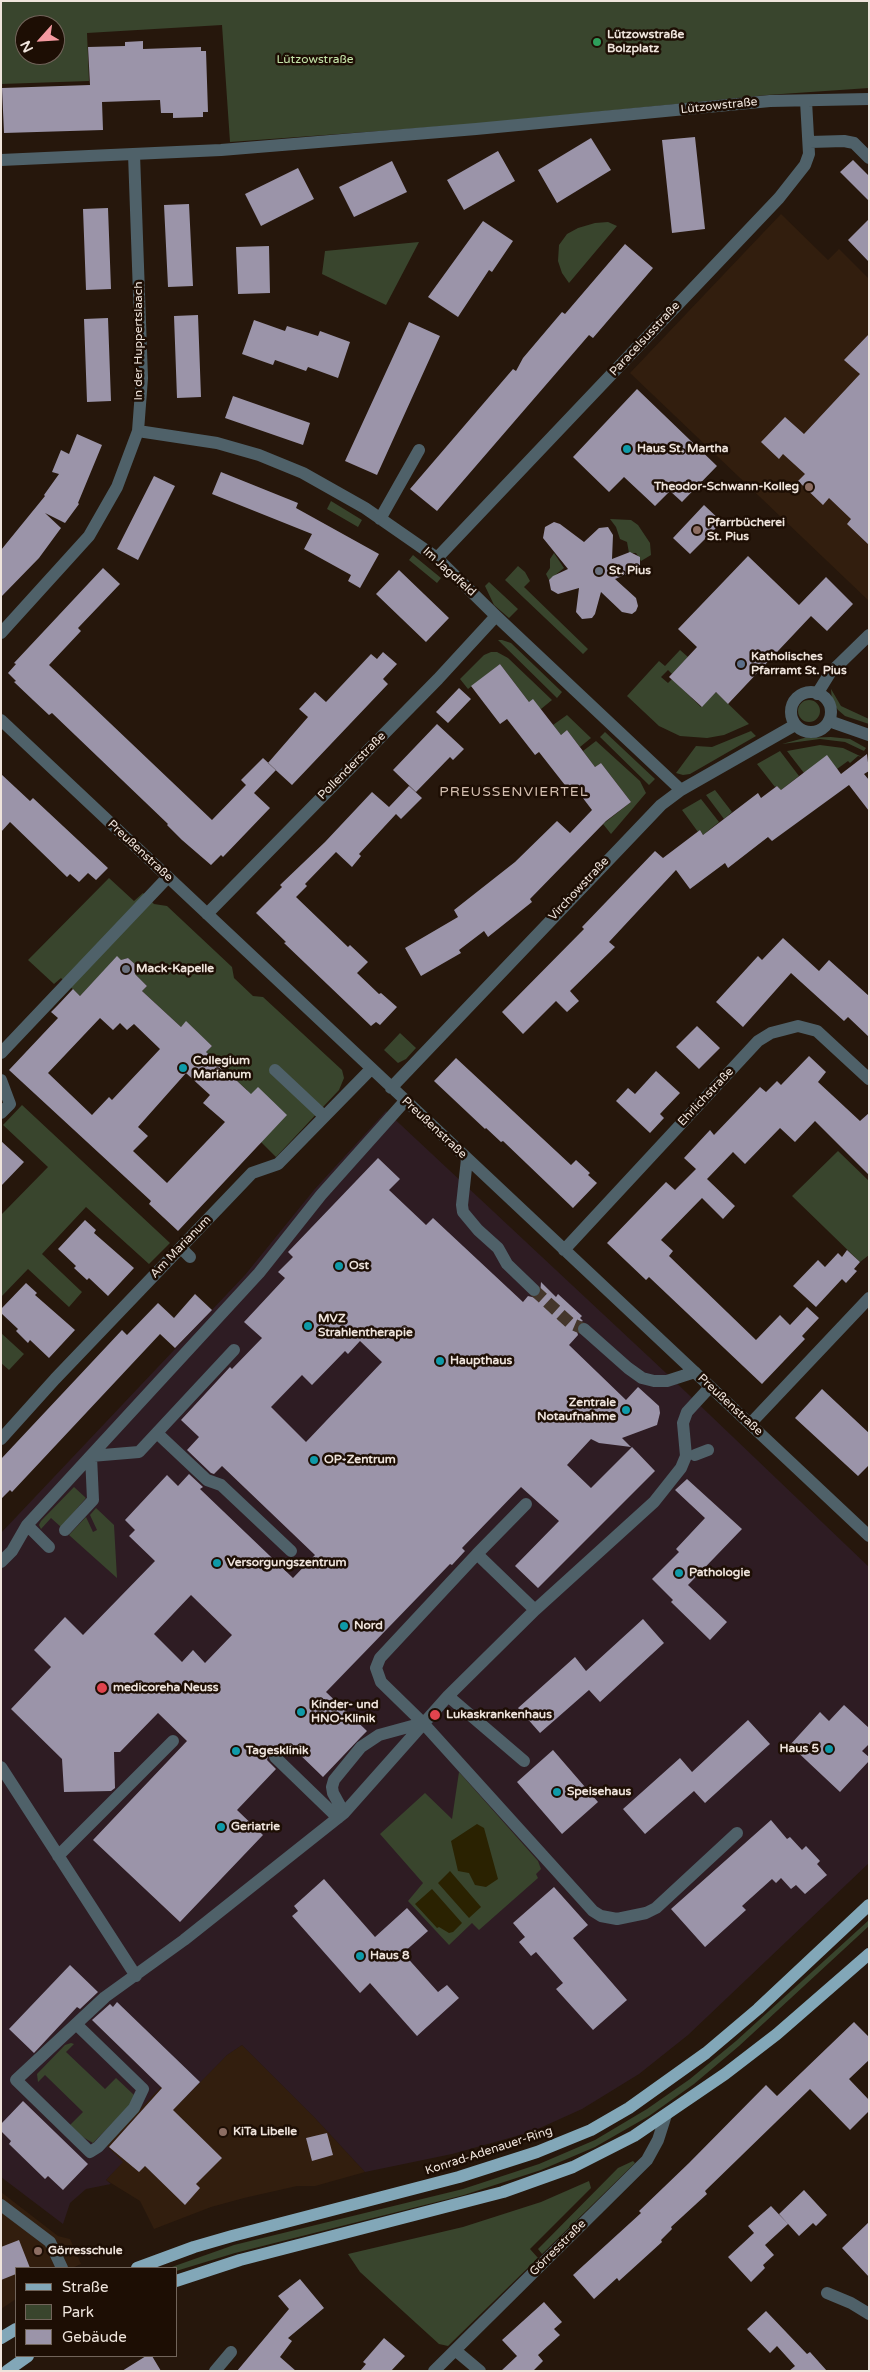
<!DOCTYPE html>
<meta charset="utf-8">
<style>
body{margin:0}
#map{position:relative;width:870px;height:2372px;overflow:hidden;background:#26170c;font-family:"Varela Round",sans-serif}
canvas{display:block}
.frame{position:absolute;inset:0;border:2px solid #efe4dc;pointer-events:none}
.legend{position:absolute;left:15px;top:2267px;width:162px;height:90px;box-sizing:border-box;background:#1d0e04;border:1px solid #71645a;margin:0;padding:6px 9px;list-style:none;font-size:15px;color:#efe4dc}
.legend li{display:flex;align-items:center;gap:10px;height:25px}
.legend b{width:25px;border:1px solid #71645a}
.north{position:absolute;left:15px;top:15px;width:50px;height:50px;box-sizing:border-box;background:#1d0e04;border:1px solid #71645a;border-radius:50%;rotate:244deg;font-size:14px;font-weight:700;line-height:20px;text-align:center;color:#efe4dc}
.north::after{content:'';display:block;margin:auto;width:18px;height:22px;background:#f49aa0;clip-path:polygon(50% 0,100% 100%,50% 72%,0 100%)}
</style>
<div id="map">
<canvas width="870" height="2372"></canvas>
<div class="frame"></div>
<ul class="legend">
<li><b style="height:6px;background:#82a7b8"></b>Straße</li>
<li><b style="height:14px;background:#39452d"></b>Park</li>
<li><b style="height:14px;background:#9b94a9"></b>Gebäude</li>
</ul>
<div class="north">N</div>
</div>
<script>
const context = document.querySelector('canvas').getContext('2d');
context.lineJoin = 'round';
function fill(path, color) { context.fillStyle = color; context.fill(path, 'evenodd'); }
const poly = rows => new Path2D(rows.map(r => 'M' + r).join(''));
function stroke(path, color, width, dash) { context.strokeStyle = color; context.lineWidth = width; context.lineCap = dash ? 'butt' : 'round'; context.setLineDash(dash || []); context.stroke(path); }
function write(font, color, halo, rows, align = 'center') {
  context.font = font + ' "Varela Round",sans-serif'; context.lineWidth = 5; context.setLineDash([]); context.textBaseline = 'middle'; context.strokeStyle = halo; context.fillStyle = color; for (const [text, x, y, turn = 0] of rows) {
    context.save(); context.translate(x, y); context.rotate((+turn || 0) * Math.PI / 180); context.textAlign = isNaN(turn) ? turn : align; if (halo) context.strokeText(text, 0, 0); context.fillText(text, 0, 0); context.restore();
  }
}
fill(poly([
 [781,214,828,260,839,249,869,279,869,601,630,373],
 [242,2045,315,2118,365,2172,315,2186,297,2186,244,2198,211,2207,154,2229,140,2201,106,2180,122,2162,106,2145,161,2086,179,2103,227,2055],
 [1,2192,58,2236,70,2239,81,2264,72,2268,16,2268,16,2299,1,2309]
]), '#321e0e');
fill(poly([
 [386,1111,665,1372,869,1567,869,1863,688,2035,639,2074,582,2109,531,2132,452,2154,365,2172,315,2118,242,2045,227,2055,179,2104,161,2087,106,2145,123,2162,106,2180,111,2184,86,2189,70,2203,63,2224,1,2177,1,1533,245,1275,314,1190]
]), '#2e1c23');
fill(poly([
 [1,1,869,1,869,88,767,95,475,124,230,142,222,25,87,33,89,81,1,84],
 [25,25,55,25,55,55,25,55],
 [608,222,617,226,569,283,562,273,558,261,559,245,567,234,578,228,595,223],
 [419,242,386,305,322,274,325,251],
 [331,501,362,520,358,527,327,509],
 [610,519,631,520,638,525,650,543,651,555,641,561,636,553,629,553,627,542,620,539,616,527],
 [554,553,564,568,549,580,546,574,550,568,550,559],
 [413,555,441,578,437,583,409,560],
 [518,566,525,572,530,581,524,587,588,649,583,654,505,580],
 [489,582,518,609,509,618,494,605,485,586],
 [498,640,502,640,511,643,562,692,557,698],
 [680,650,688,657,672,674,668,670,661,677,668,683,672,679,701,707,716,692,749,724,724,735,707,738,680,736,659,726,627,696,659,661,665,666],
 [491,652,497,652,508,658,552,700,541,709,529,702,500,664,468,689,460,679,484,655],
 [831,689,841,706,869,719,869,724,845,716,838,710,832,701],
 '798 711a11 11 0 1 1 22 0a11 11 0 1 1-22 0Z',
 [567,715,591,738,580,747,567,730,561,735,553,725],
 [751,731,756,736,690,774,683,775,676,773,696,746,712,747],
 [605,732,655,779,649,785,600,737],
 [831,737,850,739,866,748,864,751,845,742,820,739,782,744,804,738],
 [596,741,640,781,646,793,611,834,603,824,631,802,601,763,595,767,583,751],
 [820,745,843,748,862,757,858,756,850,763,848,761,837,769,804,773,787,751],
 [780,751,799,776,781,790,777,786,775,787,757,764],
 [715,790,732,812,724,819,706,795],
 [701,799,719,822,703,835,700,830,698,832,682,810],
 [109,878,134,901,143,893,154,904,167,906,232,967,234,978,253,996,263,997,342,1070,344,1078,339,1090,276,1157,261,1142,258,1088,249,1097,247,1090,206,1052,212,1046,186,1022,181,1027,142,991,147,986,135,974,137,966,128,958,121,960,117,957,80,996,61,978,54,984,28,960],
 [400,1033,416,1048,406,1059,398,1063,384,1050],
 [22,1105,170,1243,149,1264,86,1207,42,1254,82,1292,69,1307,28,1269,1,1297,1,1215,48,1167,3,1125],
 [838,1151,869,1181,869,1255,860,1262,792,1196],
 [1,1333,24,1354,9,1370,1,1363],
 [74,1487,86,1498,61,1527,51,1518,41,1529,39,1525,41,1521],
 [96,1508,114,1525,117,1578,69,1535,86,1517,93,1532,97,1530,90,1515],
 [459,1772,538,1861,541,1869,536,1874,538,1878,479,1930,472,1923,449,1945,408,1901,423,1883,380,1834,425,1793,452,1819],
 [869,1920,869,1926,739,2046,694,2084,649,2116,595,2147,541,2170,464,2195,235,2253,176,2271,176,2268,169,2268,234,2245,463,2189,539,2164,595,2140,647,2109,690,2079,736,2041],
 [71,2043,74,2044,66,2052,105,2089,116,2078,134,2095,130,2105,93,2143,81,2136,70,2125,83,2112,45,2075,38,2082,37,2074,65,2045],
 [633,2161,635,2163,542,2254,538,2249,618,2168],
 [589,2181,591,2188,530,2249,538,2258,448,2346,439,2344,360,2272,348,2254,463,2227,541,2202]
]), '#39452d');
fill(poly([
 [477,1824,484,1828,498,1879,486,1887,475,1885,469,1873,458,1871,451,1841],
 [450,1871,481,1907,469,1918,438,1883],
 [432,1889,462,1923,453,1932,449,1933,439,1927,437,1928,415,1904]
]), '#2a2201');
fill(poly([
 [143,41,143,49,201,47,201,51,206,51,208,112,203,112,203,117,173,118,173,113,161,113,160,100,102,102,103,130,4,133,2,88,90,85,88,47,125,46,125,42],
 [695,137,705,229,672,233,662,140],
 [591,138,611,170,557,203,538,170],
 [498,151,515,181,464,210,447,180],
 [853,160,869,176,869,201,840,172],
 [392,161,407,192,354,217,339,187],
 [298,168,314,199,261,226,245,194],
 [189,204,193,286,168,287,164,205],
 [108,208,111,289,86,290,83,209],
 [869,219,869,262,848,240],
 [483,221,513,241,492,272,489,270,458,317,428,297],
 [625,244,653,268,593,338,589,335,437,511,410,489,513,369,516,371,523,358,562,312,565,314],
 [269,246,270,293,238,294,236,247],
 [198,315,201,397,177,398,174,316],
 [108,318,111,401,87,402,84,319],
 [254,320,285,331,287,326,318,336,320,331,350,342,338,378,308,367,306,371,275,360,273,365,242,354],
 [409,322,440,336,377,475,345,461],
 [869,334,869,545,847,524,851,519,829,498,823,505,798,481,805,474,783,454,779,459,761,442,785,417,804,434,860,374,844,360],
 [637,389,717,466,682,502,670,491,655,506,624,477,609,492,573,457],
 [233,396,310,423,303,445,225,418],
 [77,434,102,445,78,503,79,504,65,523,45,513,61,528,39,558,1,597,1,550,45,496,44,495,59,474,52,472,61,450,69,454],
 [221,472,298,503,296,508,379,554,360,588,348,581,351,575,304,549,312,534,212,494],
 [154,476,175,486,138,560,117,549],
 [704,505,722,522,690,554,673,538],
 [554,522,560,524,584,542,599,528,608,527,613,535,612,559,630,552,640,557,640,566,637,570,615,579,636,598,638,606,636,611,632,614,622,612,601,592,595,614,592,618,582,619,576,612,579,588,558,594,551,590,549,580,553,576,568,569,543,538,545,527],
 [748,556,799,605,826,577,853,604,827,631,811,616,728,704,716,692,702,707,669,677,697,647,678,629],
 [103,568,120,584,78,628,81,631,49,665,212,820,246,785,241,780,263,758,276,770,254,793,270,808,223,857,221,855,211,865,182,840,167,825,168,824,52,713,49,715,33,700,14,682,16,681,8,673,16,664,14,663],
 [399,570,449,618,426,642,376,594],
 [383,652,397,664,383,679,388,684,292,785,268,763,308,717,299,709,315,692,326,702,371,654,377,659],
 [500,664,529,702,533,699,561,735,567,730,595,767,601,763,631,802,606,821,530,899,532,902,488,937,484,931,459,950,461,953,421,976,405,948,458,917,454,910,515,862,557,821,570,833,592,810,573,785,568,789,539,752,535,755,507,719,500,724,471,686],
 [459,688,471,699,448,723,436,712],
 [437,724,464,749,453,760,450,757,416,792,393,770],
 [867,754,869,771,864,774,869,780,869,811,849,785,772,841,768,837,728,868,725,863,690,889,676,870,609,942,615,947,570,991,579,1001,567,1012,556,1001,523,1034,502,1012,584,929,582,927,655,851,663,858,700,830,703,835,758,793,761,798,777,786,781,790,827,755,841,774],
 [1,774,30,801,33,798,108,868,96,880,88,873,79,882,70,874,67,877,10,822,1,832],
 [409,786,422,798,401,819,396,814,359,854,361,856,352,867,336,852,305,884,307,886,296,897,348,947,350,945,368,962,357,973,379,994,381,993,397,1007,380,1025,376,1022,371,1026,284,943,286,942,256,913,282,887,280,885,325,842,372,792,389,807],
 [783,938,819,971,829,960,869,996,869,1037,848,1017,844,1021,791,973,743,1027,716,1002,758,956,762,960],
 [117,956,121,960,128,958,137,966,135,974,147,986,142,991,181,1027,186,1021,212,1046,206,1052,251,1094,258,1087,287,1115,178,1231,149,1204,151,1201,9,1070,58,1018,51,1012,57,1006,73,989,80,996],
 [100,1018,113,1030,120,1023,127,1030,134,1024,160,1049,112,1100,109,1097,92,1115,48,1073],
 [186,1073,210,1095,203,1103,225,1122,167,1183,133,1151,148,1136,138,1127],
 [697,1026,720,1048,699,1069,676,1047],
 [809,1056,826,1072,818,1082,860,1121,869,1113,869,1175,815,1121,795,1142,780,1128,745,1164,733,1152,707,1179,735,1206,723,1219,702,1198,661,1240,673,1251,669,1256,756,1340,780,1315,790,1325,807,1307,819,1318,802,1336,805,1339,762,1384,649,1277,646,1280,607,1243,666,1182,675,1190,696,1169,684,1158,710,1130,714,1135,760,1087,766,1092,777,1081,781,1085],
 [456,1058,571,1165,576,1160,590,1173,588,1175,597,1183,573,1208,503,1141,501,1142,486,1128,485,1129,434,1081],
 [656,1071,680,1093,660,1114,664,1118,650,1133,616,1101,628,1088,635,1094],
 [1,1141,24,1162,1,1186],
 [378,1158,400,1179,389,1190,426,1225,433,1218,523,1302,528,1296,536,1298,540,1295,541,1282,556,1297,558,1294,582,1316,580,1318,583,1321,578,1323,576,1328,578,1335,569,1345,626,1400,638,1387,659,1406,660,1413,657,1425,622,1438,631,1447,599,1443,591,1439,567,1465,591,1488,632,1447,655,1471,538,1588,515,1566,559,1521,521,1487,462,1548,465,1551,452,1565,450,1564,326,1692,367,1731,361,1737,323,1777,294,1749,287,1757,277,1749,269,1752,267,1760,276,1769,237,1810,263,1835,180,1922,93,1840,187,1741,158,1713,120,1752,114,1752,115,1788,111,1791,64,1792,62,1759,11,1709,51,1667,34,1650,65,1617,83,1635,155,1561,129,1536,135,1530,125,1520,167,1475,178,1486,189,1474,203,1487,200,1489,293,1578,315,1555,222,1466,214,1474,211,1473,187,1450,199,1437,181,1420,230,1367,232,1369,262,1338,244,1322,285,1278,278,1272,293,1257,288,1252],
 [360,1341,382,1362,306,1442,271,1407,302,1375,312,1385,345,1351,348,1354],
 [191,1595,232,1635,205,1663,193,1650,182,1662,154,1634],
 [85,1220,96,1230,94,1233,134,1268,108,1296,89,1278,87,1280,74,1268,76,1266,58,1249],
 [847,1250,860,1262,854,1269,857,1271,846,1283,842,1279,816,1307,793,1286,818,1260,825,1267,838,1253,842,1257],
 [26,1283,37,1293,35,1295,75,1330,49,1358,30,1340,28,1343,16,1331,18,1329,1,1313,1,1309],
 [195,1294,212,1310,175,1348,160,1334,12,1492,10,1490,1,1499,1,1459,122,1330,127,1335,158,1303,174,1318],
 [822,1389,869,1433,869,1465,858,1476,795,1418],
 [687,1479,742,1529,688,1585,727,1622,710,1640,671,1602,673,1600,652,1579,679,1552,676,1549,705,1518,675,1490],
 [643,1619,664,1643,600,1702,589,1690,540,1733,518,1708,575,1657,586,1671],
 [844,1705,869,1728,869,1744,862,1751,869,1757,869,1761,840,1792,790,1745,820,1712,829,1721],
 [748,1720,770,1744,705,1803,694,1791,645,1834,623,1809,680,1758,692,1772],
 [553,1750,598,1802,562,1834,517,1782],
 [771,1820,787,1839,790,1837,802,1850,806,1846,820,1861,817,1864,827,1875,805,1894,796,1885,791,1889,781,1878,776,1883,772,1879,742,1906,746,1910,705,1947,671,1909],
 [324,1879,375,1937,407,1908,428,1931,403,1953,438,1992,447,1985,459,1998,417,2036,370,1983,360,1993,292,1916,298,1911,294,1906],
 [554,1887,588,1925,573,1938,627,2000,593,2030,556,1989,563,1983,536,1952,531,1956,519,1942,525,1937,513,1923],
 [70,1965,98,1992,80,2009,77,2007,34,2053,9,2029],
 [117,2002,200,2082,173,2110,222,2158,196,2184,200,2188,185,2205,145,2166,139,2172,109,2147,162,2088,92,2020,110,2004,113,2007],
 [854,2022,869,2037,869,2060,849,2079,869,2100,869,2111,850,2130,810,2089,705,2191,707,2194,671,2227,672,2229,661,2240,662,2242,619,2281,617,2278,594,2299,573,2275,641,2213,639,2211,689,2163,766,2085,777,2096],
 [23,2101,88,2164,63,2190,48,2176,45,2179,9,2144,11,2141,1,2131,1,2124],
 [327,2133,333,2155,312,2161,306,2138],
 [804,2190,827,2215,816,2226,813,2223,799,2236,779,2214],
 [771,2206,788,2224,765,2245,774,2255,763,2265,765,2268,751,2282,728,2257,754,2233,748,2226],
 [869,2222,869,2277,842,2248],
 [19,2240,30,2268,16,2268,16,2274,1,2280,1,2247],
 [300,2279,324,2308,288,2338,292,2341,280,2357,296,2371,237,2371,289,2309,278,2296],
 [544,2302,562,2322,554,2329,560,2335,538,2355,543,2361,533,2371,501,2371,517,2356,502,2340],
 [766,2311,807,2354,810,2352,827,2371,789,2371,795,2366,777,2346,770,2353,747,2329],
 [384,2338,405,2356,391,2371,360,2371,366,2364,363,2362],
 [146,2356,152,2356,161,2371,122,2371]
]), '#9b94a9');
stroke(poly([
 [534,1290,570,1323,584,1329]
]), '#44362b', 12, [12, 6]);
stroke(poly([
 [810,142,844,141,854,143,869,158],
 [1,160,221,150,476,129,770,101,869,99],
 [138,431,217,443,259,455,303,473,365,508,437,558,496,616,681,790],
 [380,519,419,450],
 [437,558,779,198,805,165,809,154,806,101],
 [1,633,89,536,117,487,138,431,142,378,134,154],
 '791 712a20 20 0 1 1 40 0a20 20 0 1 1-40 0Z',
 [817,694,830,673,869,635],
 [1,720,869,1536],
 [829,721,869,735],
 [207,914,438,679,496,616],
 [1,1053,168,877],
 [275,1070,324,1116],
 [1,1080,10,1104,1,1113],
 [391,1088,661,805,681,790,795,725],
 [467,1159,462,1205,463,1212,478,1230,498,1248,507,1264,534,1290],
 [181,1248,190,1257],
 [564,1250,758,1041,771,1033,798,1026,817,1031,869,1079],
 [584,1329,628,1368,642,1378,654,1381,667,1381,695,1372],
 [750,1424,869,1298],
 [157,1433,207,1480,221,1485,291,1551],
 [1,1439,55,1379,252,1173,278,1164,371,1069],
 [695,1455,708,1450],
 [27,1525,49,1547],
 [65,1530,93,1500,91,1456,139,1452,234,1350],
 [477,1554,526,1504],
 [1,1562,12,1551,27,1525,259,1273,321,1195,405,1101],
 [535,1610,477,1554,380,1658,376,1668,381,1682,423,1723,593,1911,601,1916,617,1919,646,1913,656,1908,737,1833],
 [448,1696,524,1761],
 [275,1757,338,1818],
 [1,1767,136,1976],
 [344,1813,333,1793,332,1787,334,1780,361,1747,379,1735,423,1723],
 [58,1856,173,1741],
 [77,2025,143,2089,134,2108,98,2147,90,2152,16,2080,105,1997,184,1940,344,1813,448,1696,535,1610,654,1502,681,1468,686,1456,683,1423,687,1412,710,1387],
 [1,2205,50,2242,62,2268],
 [827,2293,851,2303,869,2314],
 [455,2350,480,2371],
 [215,2371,231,2352],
 [434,2371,647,2160,658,2140,666,2115]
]), '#4f6169', 12);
stroke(poly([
 [137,2268,194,2247,232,2236,459,2177,537,2152,591,2130,629,2108,706,2053,758,2009,869,1905],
 [176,2281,240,2260,503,2192,573,2167,634,2136,725,2074,777,2034,869,1954],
 [1,2338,16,2329],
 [7,2371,28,2356]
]), '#82a7b8', 12);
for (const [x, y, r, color] of [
 [597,42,5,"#2e9e5b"],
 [627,449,5,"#0f9aa8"],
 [809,487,5,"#8d6e63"],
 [697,530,5,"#8d6e63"],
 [599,571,5,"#6b7280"],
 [741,664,5,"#5c6f8a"],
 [126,969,5,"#6b7280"],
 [183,1068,5,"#0f9aa8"],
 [339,1266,5,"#0f9aa8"],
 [308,1326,5,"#0f9aa8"],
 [440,1361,5,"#0f9aa8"],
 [626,1410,5,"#0f9aa8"],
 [314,1460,5,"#0f9aa8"],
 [217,1563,5,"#0f9aa8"],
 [679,1573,5,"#0f9aa8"],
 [344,1626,5,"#0f9aa8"],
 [102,1688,6,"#e0444e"],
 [301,1712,5,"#0f9aa8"],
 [435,1715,6,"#e0444e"],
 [829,1749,5,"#0f9aa8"],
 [236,1751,5,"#0f9aa8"],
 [557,1792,5,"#0f9aa8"],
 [221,1827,5,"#0f9aa8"],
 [360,1956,5,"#0f9aa8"],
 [223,2132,5,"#8d6e63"],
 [38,2251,5,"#8d6e63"]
]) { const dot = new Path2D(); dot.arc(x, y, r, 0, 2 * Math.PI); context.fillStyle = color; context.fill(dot); stroke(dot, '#1d0e04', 2); }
write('bold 12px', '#efe4dc', '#1d0e04', [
 ["Lützowstraße",607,35],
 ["Bolzplatz",607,49],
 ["Haus St. Martha",637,449],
 ["Theodor-Schwann-Kolleg",799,487,"right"],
 ["Pfarrbücherei",707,523],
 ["St. Pius",707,537],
 ["St. Pius",609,571],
 ["Katholisches",751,657],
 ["Pfarramt St. Pius",751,671],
 ["Mack-Kapelle",136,969],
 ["Collegium",193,1061],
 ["Marianum",193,1075],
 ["Ost",349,1266],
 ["MVZ",318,1319],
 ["Strahlentherapie",318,1333],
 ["Haupthaus",450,1361],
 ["Zentrale",616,1403,"right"],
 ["Notaufnahme",616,1417,"right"],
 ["OP-Zentrum",324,1460],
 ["Versorgungszentrum",227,1563],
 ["Pathologie",689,1573],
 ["Nord",354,1626],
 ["medicoreha Neuss",113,1688],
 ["Kinder- und",311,1705],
 ["HNO-Klinik",311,1719],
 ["Lukaskrankenhaus",446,1715],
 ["Haus 5",819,1749,"right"],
 ["Tagesklinik",246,1751],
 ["Speisehaus",567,1792],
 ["Geriatrie",231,1827],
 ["Haus 8",370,1956],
 ["KiTa Libelle",233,2132],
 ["Görresschule",48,2251]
], 'left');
write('12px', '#c6e6aa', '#1d0e04', [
 ["Lützowstraße",315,60]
]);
write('12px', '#efe4dc', '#1d0e04', [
 ["Lützowstraße",719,106,-6],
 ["Paracelsusstraße",645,339,-47],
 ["In der Huppertslaach",139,341,-90],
 ["Im Jagdfeld",449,572,42],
 ["Pollenderstraße",352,766,-45],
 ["Preußenstraße",140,851,43],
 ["Virchowstraße",579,889,-47],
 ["Ehrlichstraße",706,1097,-47],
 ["Preußenstraße",434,1128,43],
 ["Am Marianum",181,1247,-46],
 ["Preußenstraße",730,1405,43],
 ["Konrad-Adenauer-Ring",489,2151,-18],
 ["Görresstraße",558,2248,-45]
]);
context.letterSpacing = '1px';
write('14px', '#d3beaf', '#1d0e04', [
 ["PREUSSENVIERTEL",514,792]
]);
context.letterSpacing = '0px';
</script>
